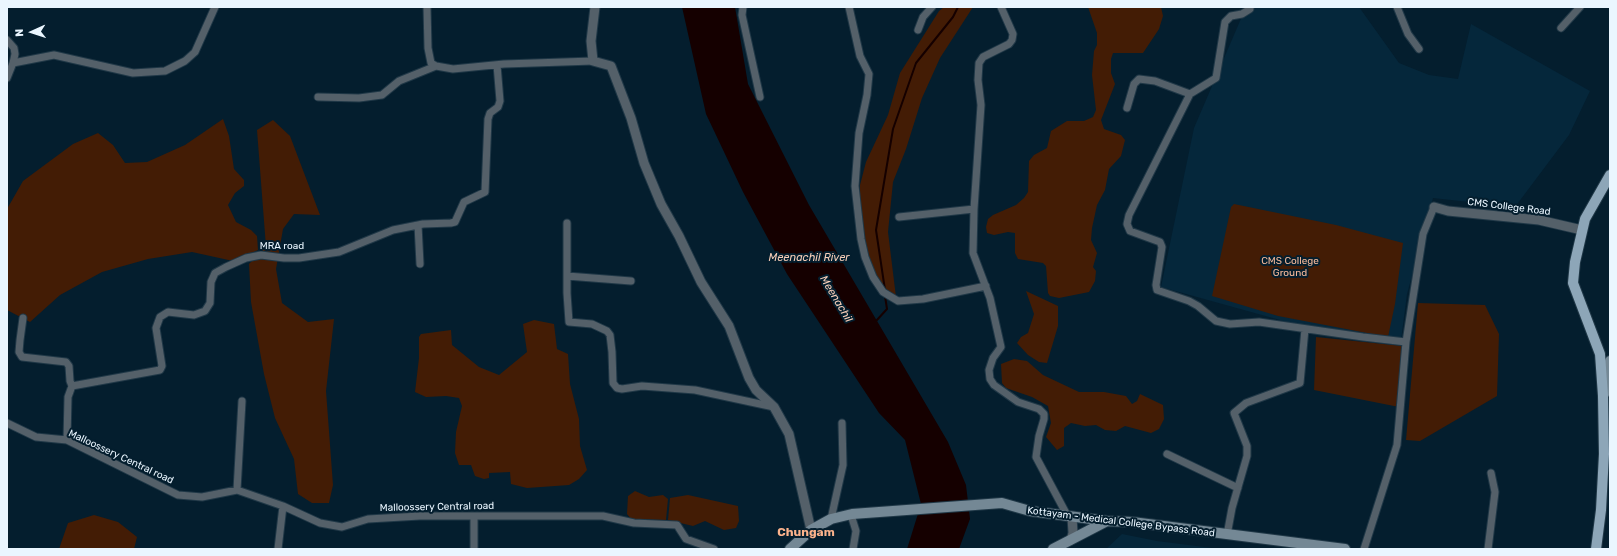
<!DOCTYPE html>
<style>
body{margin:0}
#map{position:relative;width:1617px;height:556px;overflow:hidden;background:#041e2e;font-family:Rubik,sans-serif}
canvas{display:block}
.frame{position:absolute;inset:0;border:8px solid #eaf6ff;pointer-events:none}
.north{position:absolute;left:12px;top:12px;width:40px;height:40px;-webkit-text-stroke:3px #041e2e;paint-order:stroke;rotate:267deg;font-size:11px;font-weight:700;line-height:16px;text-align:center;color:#eaf6ff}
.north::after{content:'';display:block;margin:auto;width:14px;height:18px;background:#eaf6ff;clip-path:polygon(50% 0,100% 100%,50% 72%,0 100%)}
</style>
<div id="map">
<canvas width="1617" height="556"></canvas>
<div class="frame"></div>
<div class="north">N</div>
</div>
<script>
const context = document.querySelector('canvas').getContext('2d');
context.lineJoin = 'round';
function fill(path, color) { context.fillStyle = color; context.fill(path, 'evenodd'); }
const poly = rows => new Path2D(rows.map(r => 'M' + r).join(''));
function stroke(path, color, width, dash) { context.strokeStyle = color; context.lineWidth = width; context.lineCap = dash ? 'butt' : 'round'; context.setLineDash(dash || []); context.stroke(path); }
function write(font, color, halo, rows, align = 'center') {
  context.font = font + ' Rubik,sans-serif'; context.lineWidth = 4; context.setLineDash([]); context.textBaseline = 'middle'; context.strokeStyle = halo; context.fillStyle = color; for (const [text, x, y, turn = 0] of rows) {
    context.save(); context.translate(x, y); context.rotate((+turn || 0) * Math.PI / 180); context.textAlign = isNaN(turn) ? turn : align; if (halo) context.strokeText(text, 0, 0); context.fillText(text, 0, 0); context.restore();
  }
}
fill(poly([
 [1246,7,1359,7,1399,63,1429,75,1458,79,1471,24,1590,91,1569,135,1515,207,1433,198,1407,294,1401,340,1298,325,1161,287,1194,128],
 [1122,534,1157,541,1220,549,1106,549]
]), '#05273b');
fill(poly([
 [944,7,973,7,940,58,922,98,906,149,893,182,888,232,896,297,884,291,871,267,860,216,860,185,866,162,888,115,900,73,939,11],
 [1088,7,1161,7,1163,16,1159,29,1143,53,1113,53,1111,59,1111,73,1115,84,1101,120,1104,129,1121,135,1125,140,1121,156,1109,169,1105,190,1097,205,1092,228,1091,240,1097,253,1093,267,1096,271,1095,281,1089,292,1059,298,1050,296,1048,293,1046,266,1043,263,1018,259,1015,253,1015,233,1008,232,994,235,987,233,986,227,988,219,993,215,1016,205,1024,198,1028,192,1029,161,1034,155,1047,148,1051,131,1067,121,1084,121,1093,117,1096,110,1092,75,1094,51,1097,45,1097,33],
 [223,119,229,136,234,169,244,180,244,186,235,193,228,205,236,222,251,230,257,236,258,250,233,261,192,252,148,259,102,272,60,295,30,322,7,310,7,209,23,181,73,144,98,133,113,145,125,163,147,162,185,145],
 [273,120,290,136,320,215,294,214,283,229,276,269,282,303,308,322,334,319,326,391,333,485,329,503,312,503,298,494,294,459,275,418,264,374,251,302,249,264,266,247,257,130],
 [1234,204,1336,225,1403,243,1395,304,1388,337,1278,316,1212,296,1231,207],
 [1026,291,1058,306,1058,326,1047,363,1039,362,1028,355,1017,343,1021,337,1028,333,1034,314],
 [1418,303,1485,305,1499,334,1497,396,1420,441,1406,440],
 [534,320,554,324,557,349,568,354,570,384,579,419,580,446,587,470,579,479,569,485,527,488,511,484,510,472,489,473,489,478,484,479,475,476,471,465,459,465,455,453,456,432,462,406,459,398,446,396,426,397,415,392,419,358,419,337,421,334,451,330,452,345,479,367,499,375,527,352,523,324],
 [1316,337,1403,346,1399,407,1314,390],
 [1014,359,1027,361,1043,375,1079,392,1104,392,1126,396,1132,404,1137,401,1140,394,1163,405,1164,419,1159,429,1151,433,1125,426,1116,431,1105,430,1096,425,1085,426,1071,423,1064,428,1064,446,1057,450,1046,437,1051,423,1048,406,1032,397,1006,388,1002,383,1001,364],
 [635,491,649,497,663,495,668,499,666,520,631,519,627,514,628,496],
 [688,495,738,506,739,521,736,528,724,530,705,521,693,526,668,520,670,498],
 [94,515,118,522,137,537,134,549,59,549,68,523]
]), '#431c05');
fill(poly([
 [682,7,735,7,748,84,809,205,948,442,966,485,970,519,959,549,907,549,921,504,905,440,879,413,787,274,743,192,706,114]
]), '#150000');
stroke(poly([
 [885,290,876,230,893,129,916,63,953,17,958,7],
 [876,321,887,309,885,296]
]), '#150000', 2);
const minor = poly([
 [427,7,428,48,431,63,436,66,453,69,504,64,593,61],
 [743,7,742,15,760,97],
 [849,7,860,56,869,74,867,95,859,133,855,186,861,239,865,257,873,277,883,292,898,301,923,299,986,286],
 [1001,7,1013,34,1012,40,1009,44,983,57,979,63,978,80,981,105,974,209,973,253,990,298,1001,347,993,358,989,370,990,379,994,385,1018,402,1039,409,1044,414,1044,419,1039,436,1036,457,1067,515],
 [1250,7,1250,9,1242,14,1231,16,1225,22,1216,78,1190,94,1129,215,1127,224,1130,231,1160,242,1162,247,1156,285,1157,290,1189,301,1198,306,1216,321,1230,324,1259,322,1363,337,1406,342,1423,234,1434,207],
 [1397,7,1408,34,1419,49],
 [1561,28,1580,7],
 [918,30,923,17,932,7],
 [7,40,14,48,15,54,13,63],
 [7,78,13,63,54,55,133,73,165,71,185,61,195,52,215,7],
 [318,97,359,98,382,95,399,81,436,66],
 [1127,108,1134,84,1139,79,1155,81,1190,94],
 [899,217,974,209],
 [567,223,567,293,569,322,592,324,607,331,610,335,612,352,613,383,617,388,622,389,642,386,695,390,774,407],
 [418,225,420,264],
 [567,276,631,281],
 [23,318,20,340,19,352,22,357,66,362,69,366,70,381,72,386],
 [7,423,36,437,67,440,178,495,202,497,237,490,283,506,320,523,342,527,368,519,420,516,603,516,634,523,677,525,686,539,714,549],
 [67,440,68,397,72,386,160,370,162,366,156,328,160,317,168,312,194,315,205,311,210,303,211,282,215,273,226,267,246,258,261,255,284,258,299,258,339,252,393,230,423,224,451,223,455,222,464,202,485,192,488,119,490,113,498,107,500,101,497,65],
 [1167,454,1238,488],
 [237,490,242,401],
 [851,515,856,531,853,549],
 [474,516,474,549],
 [831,519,843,465,842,423],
 [1227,535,1232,508,1247,456,1247,446,1234,413,1246,403,1300,383,1305,329],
 [278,549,283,506],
 [1364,549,1397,445,1406,342],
 [1488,549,1495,492,1491,473]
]);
const tertiary = poly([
 [595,7,591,41,593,61,611,66,631,118,644,163,661,204,679,236,701,282,729,326,749,378,756,390,774,407,789,434,811,530],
 [1434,207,1448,211,1539,220,1582,230],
 [1071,540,1073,533,1072,517]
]);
const secondary = poly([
 [1603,396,1607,388,1610,361],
 [790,549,811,530,831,519,852,514,1002,503,1030,511,1107,521,1132,522,1345,549],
 [1053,549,1107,521]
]);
const primary = poly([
 [1596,549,1601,510,1604,454,1603,396,1600,354,1573,283,1575,262,1585,219,1610,175]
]);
stroke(minor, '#203847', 9);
stroke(tertiary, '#203847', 11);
stroke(secondary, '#203847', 12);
stroke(primary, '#203847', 12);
stroke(minor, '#546069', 7);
stroke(tertiary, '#546069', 9);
stroke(secondary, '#748895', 10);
stroke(primary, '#8da6b8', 10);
write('10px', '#eaf6ff', '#041e2e', [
 ["CMS College Road",1509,207,7],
 ["MRA road",282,246],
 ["Malloossery Central road",121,457,25],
 ["Malloossery Central road",437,507,-1],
 ["Kottayam - Medical College Bypass Road",1121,522,7]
]);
write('10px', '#f9bb9b', '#041e2e', [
 ["CMS College",1290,261],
 ["Ground",1290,273]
]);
write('italic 11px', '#f9cfb9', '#041e2e', [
 ["Meenachil River",809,258],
 ["Meenachil",836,299,59]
]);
write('bold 12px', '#fcb38c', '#041e2e', [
 ["Chungam",806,533]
]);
</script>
